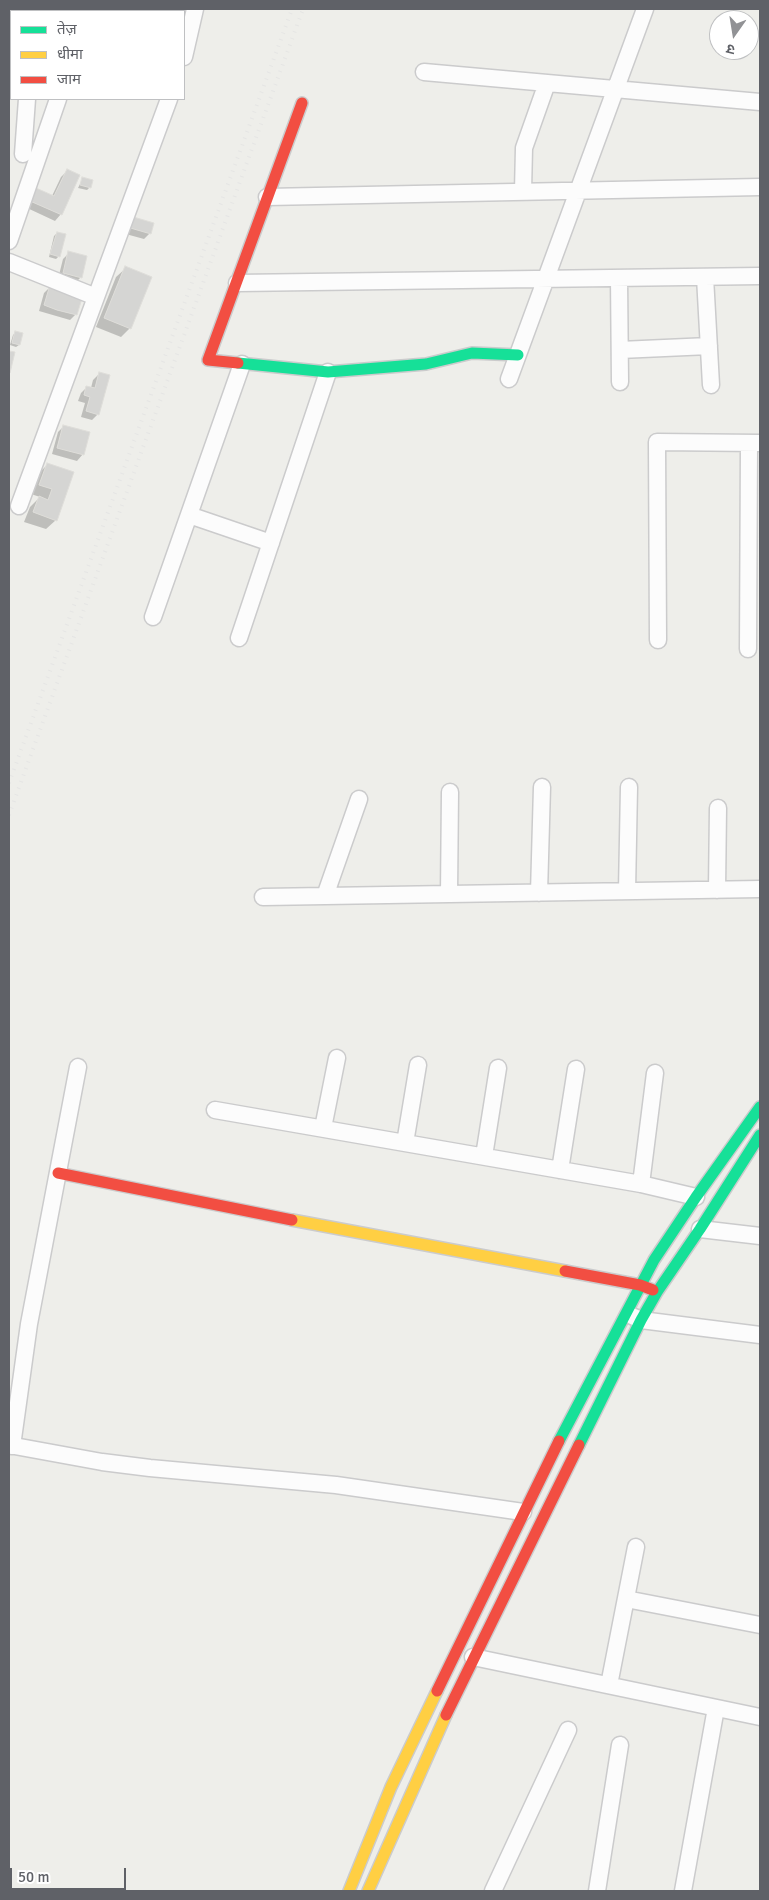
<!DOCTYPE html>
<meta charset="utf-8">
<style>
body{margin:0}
#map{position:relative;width:769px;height:1900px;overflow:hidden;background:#eeeeea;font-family:Signika,"Noto Sans Devanagari",sans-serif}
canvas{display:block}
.frame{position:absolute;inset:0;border:10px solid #5f6167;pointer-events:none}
.legend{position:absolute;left:10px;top:10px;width:175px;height:90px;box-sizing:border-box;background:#fff;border:1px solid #bfc0c2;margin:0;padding:6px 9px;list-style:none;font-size:15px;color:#5f6167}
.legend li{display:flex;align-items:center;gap:10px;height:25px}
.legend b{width:25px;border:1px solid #bfc0c2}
.north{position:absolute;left:709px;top:10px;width:50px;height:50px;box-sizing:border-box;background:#fff;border:1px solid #bfc0c2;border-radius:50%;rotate:193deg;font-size:14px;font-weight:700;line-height:20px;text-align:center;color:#5f6167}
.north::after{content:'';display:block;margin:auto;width:18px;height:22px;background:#919295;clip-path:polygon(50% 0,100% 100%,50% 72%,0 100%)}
.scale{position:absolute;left:10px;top:1868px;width:116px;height:22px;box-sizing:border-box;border:2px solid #5f6167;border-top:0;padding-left:6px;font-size:15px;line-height:18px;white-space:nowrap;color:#5f6167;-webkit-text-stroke:4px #fff;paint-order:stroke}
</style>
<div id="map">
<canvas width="769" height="1900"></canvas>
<div class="frame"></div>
<ul class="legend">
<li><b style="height:6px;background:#16e098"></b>तेज़</li>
<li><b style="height:6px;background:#ffcf43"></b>धीमा</li>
<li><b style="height:6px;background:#f24e42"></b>जाम</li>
</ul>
<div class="north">उ</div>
<div class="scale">50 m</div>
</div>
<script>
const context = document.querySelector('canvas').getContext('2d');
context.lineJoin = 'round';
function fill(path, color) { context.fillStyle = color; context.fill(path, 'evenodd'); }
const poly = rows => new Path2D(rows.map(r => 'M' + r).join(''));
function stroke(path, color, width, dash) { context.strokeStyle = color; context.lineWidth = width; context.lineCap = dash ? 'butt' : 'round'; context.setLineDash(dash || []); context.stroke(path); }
fill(poly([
 [131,9,181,9,181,11,130,11],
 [9,16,11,16,11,26,9,26],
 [10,58,11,59,11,81,9,87],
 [67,171,78,176,61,214,55,221,25,207,30,195,52,196,61,177],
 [83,178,90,187,87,190,78,188],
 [124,224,150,233,144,239,122,233],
 [57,233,59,256,56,259,49,257,54,236],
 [69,253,81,277,75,283,58,279,63,259],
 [126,268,130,328,121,337,96,327,116,277],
 [50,287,76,314,70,320,39,311,44,293],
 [16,332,19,345,16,347,10,345,13,335],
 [99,374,98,414,92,420,81,417,85,403,78,401,81,393,87,387,91,388,93,380],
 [68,387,72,389,67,400,62,398],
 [64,426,83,454,77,461,52,454,58,432],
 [48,464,73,473,56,520,46,529,24,522,30,507,40,497,31,494,38,474]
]), '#0003');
const building = poly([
 [137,9,182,9,182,11,136,11,137,9],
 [10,57,11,58,11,84,9,90,10,57],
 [67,169,80,175,62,215,30,201,36,188,54,196,67,169],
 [82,177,93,180,91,188,80,185,82,177],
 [130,216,154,223,151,234,127,227,130,216],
 [57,232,66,234,60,257,50,254,57,232],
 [68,251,87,256,82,278,63,273,68,251],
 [125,266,152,277,131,329,104,318,125,266],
 [50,285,83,295,77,315,57,310,44,305,50,285],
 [15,331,23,333,20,345,12,343,15,331],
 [9,351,15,352,10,373,9,373,9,351],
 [99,372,110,375,99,415,86,411,90,397,84,395,86,386,95,388,99,372],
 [63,425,90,432,84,455,57,448,63,425],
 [47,463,74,472,57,521,33,512,39,496,48,500,52,489,39,485,47,463]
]);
fill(building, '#d5d5d3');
stroke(building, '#deddd9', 1);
const street = poly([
 [32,11,32,9],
 [9,47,11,48],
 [184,57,195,9],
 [424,72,760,102],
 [23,154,27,99],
 [523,191,524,148,547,83],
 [267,197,760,187],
 [9,241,58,99],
 [9,262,96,297],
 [705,277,711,385],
 [619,278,620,382],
 [237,283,760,276],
 [620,350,709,346],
 [509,379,645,9],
 [19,506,169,99],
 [189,515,271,543],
 [153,617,242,364],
 [239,638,328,372],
 [658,640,657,442,760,443],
 [748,649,749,443],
 [717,890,718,808],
 [627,891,629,787],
 [539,893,542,787],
 [449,894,450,792],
 [325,896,359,799],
 [263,897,760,889],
 [215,1110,641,1184,696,1197],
 [323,1128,337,1058],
 [405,1143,418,1065],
 [484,1156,498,1068],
 [560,1170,576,1069],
 [641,1184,655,1073],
 [700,1229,760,1236],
 [632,1316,641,1320,760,1335],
 [9,1445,102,1462,150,1468,336,1485,523,1512],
 [12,1446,29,1324,78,1067],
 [626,1599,760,1625],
 [473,1657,760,1717],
 [609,1685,636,1547],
 [493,1891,568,1730],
 [597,1891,620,1745],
 [683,1891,716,1708]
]);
const fast = poly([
 [238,363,328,372,426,364,472,353,518,355],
 [559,1441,654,1260,696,1197,760,1107],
 [579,1445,641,1320,657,1292,700,1229,760,1135]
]);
const slow = poly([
 [292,1220,565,1271],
 [349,1891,391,1787,437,1691],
 [368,1891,446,1715]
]);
const jam = poly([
 [238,363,208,360,302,103],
 [58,1173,292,1220],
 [565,1271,640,1285,653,1290],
 [437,1691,559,1441],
 [446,1715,579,1445]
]);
stroke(street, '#cbcbcc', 19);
stroke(fast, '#cbcbcc', 14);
stroke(slow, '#cbcbcc', 14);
stroke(jam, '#cbcbcc', 14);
stroke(street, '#fcfcfc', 16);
stroke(fast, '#16e098', 11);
stroke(slow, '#ffcf43', 11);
stroke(jam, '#f24e42', 11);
stroke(poly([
 [9,783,292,9],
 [9,815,303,9]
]), '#e5e5e4', 4, [1, 6]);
</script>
